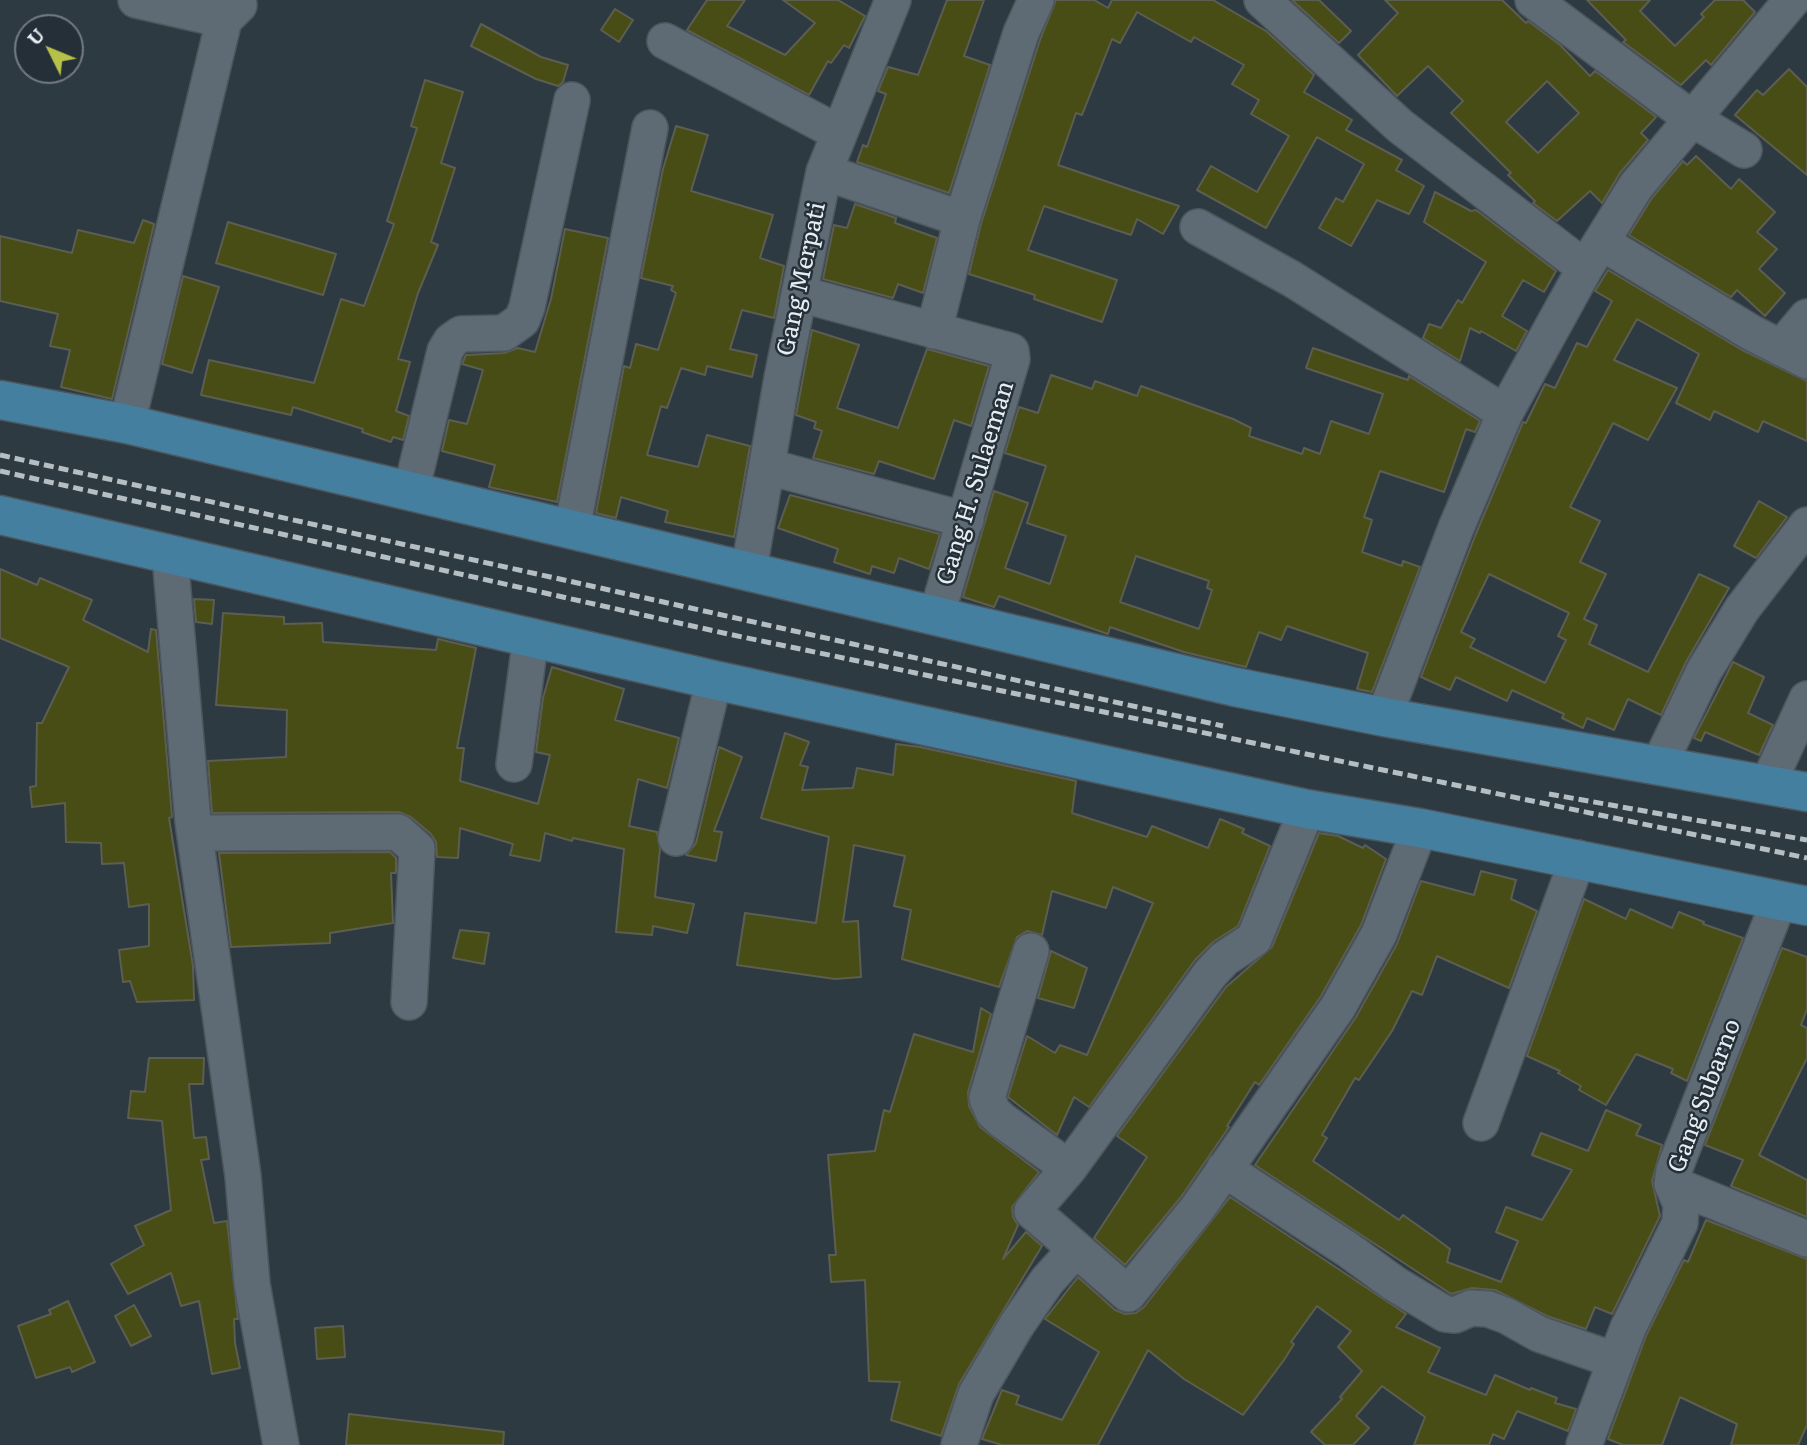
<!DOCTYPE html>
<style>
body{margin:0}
#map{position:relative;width:1807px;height:1445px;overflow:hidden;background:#2e3a41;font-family:Literata,serif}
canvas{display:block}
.north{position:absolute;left:14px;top:14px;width:70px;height:70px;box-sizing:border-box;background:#242f37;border:2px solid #727b82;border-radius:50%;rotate:313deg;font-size:19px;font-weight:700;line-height:28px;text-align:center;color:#e7eef3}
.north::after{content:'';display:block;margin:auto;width:24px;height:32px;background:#b6c149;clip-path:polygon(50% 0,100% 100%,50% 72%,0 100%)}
</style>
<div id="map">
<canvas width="1807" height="1445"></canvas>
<div class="north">U</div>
</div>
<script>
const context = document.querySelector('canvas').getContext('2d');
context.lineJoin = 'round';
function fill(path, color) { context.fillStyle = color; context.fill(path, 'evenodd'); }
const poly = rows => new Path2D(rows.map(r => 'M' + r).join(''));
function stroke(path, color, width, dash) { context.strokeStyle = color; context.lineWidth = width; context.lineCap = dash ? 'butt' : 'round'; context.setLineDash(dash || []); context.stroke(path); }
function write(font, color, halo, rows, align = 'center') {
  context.font = font + ' Literata,serif'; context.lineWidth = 5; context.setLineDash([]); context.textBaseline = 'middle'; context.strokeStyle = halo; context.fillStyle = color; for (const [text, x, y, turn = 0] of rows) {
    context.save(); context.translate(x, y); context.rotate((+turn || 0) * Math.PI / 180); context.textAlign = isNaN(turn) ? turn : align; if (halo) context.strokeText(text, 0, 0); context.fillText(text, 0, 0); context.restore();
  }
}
const building = poly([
 [707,0,745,0,727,26,785,55,815,23,783,0,838,0,865,16,849,48,844,45,831,63,828,61,809,95,687,30,707,0],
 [947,0,984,0,964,56,990,65,949,193,857,162,863,145,867,147,886,94,878,91,888,67,918,75,947,0],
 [1056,0,1094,0,1108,8,1112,0,1213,0,1266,31,1314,75,1304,92,1352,120,1346,130,1402,160,1396,170,1424,186,1409,214,1377,200,1351,246,1319,228,1336,198,1343,202,1364,164,1317,137,1266,228,1197,190,1211,166,1257,192,1289,136,1251,114,1259,100,1232,84,1244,65,1194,37,1191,42,1137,12,1120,43,1112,39,1082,115,1076,113,1058,165,1179,206,1163,234,1137,219,1131,235,1044,206,1028,250,1117,280,1102,322,1034,299,1035,295,969,274,981,224,1040,40,1056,0],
 [1292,0,1319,0,1351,31,1339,43,1292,0],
 [1385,0,1502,0,1526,23,1528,21,1560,45,1590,76,1595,71,1656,117,1641,133,1648,140,1620,173,1602,203,1590,191,1557,221,1533,203,1535,201,1508,175,1511,173,1451,113,1463,101,1428,66,1397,96,1358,55,1398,13,1385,0],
 [1547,81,1579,113,1538,153,1506,122,1547,81],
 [1587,0,1650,0,1640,11,1675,46,1704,17,1701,14,1715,0,1743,0,1755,12,1711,65,1706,60,1681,85,1623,42,1626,40,1587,0],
 [615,9,633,20,619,42,601,30,615,9],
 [481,24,541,57,568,65,563,82,558,86,536,79,471,46,481,24],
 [1789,69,1807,87,1807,175,1735,115,1757,90,1763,95,1789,69],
 [425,80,463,92,441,163,455,168,431,242,438,245,418,293,398,359,410,362,396,411,409,416,403,440,393,437,391,442,362,432,363,429,293,407,291,415,201,395,209,360,314,383,341,299,364,306,394,224,387,221,417,128,411,126,425,80],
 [676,126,708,135,691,191,773,215,760,258,784,266,774,318,742,310,730,349,757,355,752,377,707,366,705,375,681,368,667,408,661,406,647,455,698,467,707,435,750,446,734,537,665,522,668,511,621,497,616,518,596,513,624,366,630,368,636,344,658,350,676,293,671,290,673,286,641,278,663,169,676,126],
 [1696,156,1731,189,1739,179,1775,212,1757,232,1777,249,1759,269,1785,293,1765,316,1737,290,1731,297,1629,235,1652,198,1683,161,1687,165,1696,156],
 [1435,192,1471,211,1476,210,1556,271,1544,292,1523,280,1502,316,1527,331,1516,351,1481,331,1480,333,1470,328,1460,361,1423,338,1429,324,1441,328,1458,300,1462,303,1486,262,1424,222,1435,192],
 [855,204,896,218,895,223,937,238,923,293,898,284,893,298,823,279,834,225,847,228,855,204],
 [143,220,154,224,112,399,61,387,70,350,50,346,58,314,0,301,0,236,72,253,78,230,134,243,143,220],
 [228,222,336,254,323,295,216,263,228,222],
 [565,229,608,238,557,502,489,487,495,465,442,451,449,420,467,424,483,370,462,364,466,355,504,353,518,348,535,352,551,299,565,229],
 [1608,270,1742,350,1807,381,1807,441,1763,421,1758,432,1714,411,1710,420,1676,403,1699,354,1637,319,1614,360,1677,388,1648,440,1613,423,1570,507,1600,521,1580,562,1606,574,1584,619,1597,625,1589,644,1648,672,1699,574,1729,588,1686,662,1661,715,1628,699,1614,730,1587,718,1583,728,1562,718,1564,714,1512,690,1507,701,1456,677,1450,690,1421,677,1475,536,1523,422,1526,423,1545,384,1555,388,1577,343,1587,347,1612,301,1595,291,1608,270],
 [1489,574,1569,613,1558,636,1566,640,1545,683,1470,647,1475,639,1461,632,1489,574],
 [183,276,219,287,192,373,162,364,183,276],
 [812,330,859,345,837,408,898,428,927,349,989,366,971,426,954,420,934,479,879,461,874,474,813,458,822,431,814,428,816,422,796,415,812,330],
 [1313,348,1408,380,1409,376,1480,421,1475,432,1466,429,1444,492,1380,471,1364,517,1372,520,1362,552,1402,566,1403,561,1420,567,1372,692,1357,689,1368,653,1287,626,1281,640,1259,632,1246,667,1184,652,1110,627,1108,634,999,596,994,607,963,597,994,491,1028,503,1005,568,1050,584,1066,536,1027,523,1046,466,1005,453,1019,407,1038,413,1051,375,1092,389,1095,381,1137,396,1141,386,1233,419,1251,428,1249,436,1302,454,1304,448,1320,454,1331,421,1369,434,1383,394,1306,368,1313,348],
 [1136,556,1209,581,1207,588,1212,590,1199,629,1120,602,1136,556],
 [790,495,940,534,929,569,899,558,894,573,872,566,870,574,834,562,838,549,778,528,790,495],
 [1759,501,1787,517,1756,558,1734,546,1759,501],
 [0,569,37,585,40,578,92,600,83,620,148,652,151,629,156,630,172,817,169,818,193,966,194,1000,137,1002,130,981,123,982,119,950,149,946,149,904,129,907,124,863,102,864,101,843,66,842,65,803,32,807,30,787,36,786,37,723,42,723,69,667,0,638,0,569],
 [194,599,214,600,212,624,196,622,194,599],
 [223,613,284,617,284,624,322,623,323,642,436,650,438,639,476,648,457,748,464,748,460,781,538,804,550,755,536,752,543,698,552,667,624,689,615,720,679,738,667,788,638,779,629,826,657,832,660,849,655,897,694,904,687,933,653,926,652,935,616,932,624,849,573,838,572,841,545,833,540,861,510,855,513,844,460,828,458,858,437,857,436,842,431,834,411,817,399,812,212,813,208,761,286,757,287,710,216,705,223,613],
 [1733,662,1764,677,1748,713,1773,725,1759,755,1705,732,1701,741,1694,738,1733,662],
 [785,733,809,742,800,765,808,767,802,790,853,788,857,768,893,775,896,744,920,747,1076,781,1072,813,1147,837,1152,826,1208,848,1220,819,1244,829,1242,833,1270,846,1238,926,1213,942,1195,960,1089,1107,1074,1097,1057,1135,1008,1097,1027,1036,1055,1053,1060,1045,1087,1055,1153,903,1113,887,1106,908,1052,891,1042,935,1027,931,1017,937,999,987,902,959,911,910,894,906,905,856,854,845,843,922,858,921,861,977,835,979,737,965,745,913,816,923,829,837,761,818,785,733],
 [719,747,742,757,714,831,722,832,716,861,686,855,696,843,719,747],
 [1319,833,1338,836,1363,848,1365,845,1386,859,1361,925,1321,996,1259,1085,1255,1082,1227,1126,1229,1127,1181,1197,1125,1265,1094,1238,1147,1157,1117,1136,1226,987,1272,947,1319,833],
 [390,852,396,858,396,873,391,873,393,923,330,933,330,943,231,947,219,853,390,852],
 [1481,871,1516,880,1511,899,1537,911,1509,988,1437,956,1422,995,1412,991,1392,1031,1359,1080,1355,1078,1322,1135,1327,1138,1313,1161,1399,1220,1403,1215,1434,1237,1450,1249,1447,1262,1501,1282,1518,1241,1496,1232,1506,1207,1542,1220,1572,1170,1532,1155,1541,1133,1588,1151,1606,1110,1641,1125,1636,1135,1662,1145,1652,1181,1660,1216,1612,1314,1595,1307,1586,1329,1547,1316,1495,1290,1472,1288,1451,1294,1255,1165,1356,1017,1397,944,1421,881,1474,895,1481,871],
 [1584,899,1626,919,1630,909,1672,928,1679,912,1704,922,1703,924,1743,938,1687,1081,1671,1073,1673,1069,1636,1054,1606,1105,1579,1090,1581,1086,1558,1073,1560,1071,1527,1056,1584,899],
 [460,930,489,933,484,964,453,958,460,930],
 [1782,948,1807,957,1807,1009,1801,1025,1807,1028,1807,1058,1759,1155,1807,1180,1807,1217,1731,1186,1743,1160,1705,1145,1782,948],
 [1051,951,1087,968,1074,1008,1038,998,1051,951],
 [981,1008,991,1014,968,1092,969,1106,980,1127,1039,1172,1012,1207,1013,1217,1018,1225,1003,1259,1026,1232,1042,1246,959,1384,941,1436,891,1420,900,1382,869,1381,865,1280,831,1282,829,1255,836,1255,828,1155,875,1151,884,1110,890,1112,914,1034,973,1052,981,1008],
 [149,1058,204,1058,203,1084,189,1084,194,1138,206,1137,209,1159,201,1160,214,1223,227,1221,238,1319,234,1319,235,1343,240,1368,212,1374,199,1301,181,1306,171,1273,128,1294,111,1264,144,1245,135,1226,171,1210,162,1121,128,1118,131,1091,145,1092,149,1058],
 [1230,1197,1406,1314,1396,1327,1440,1348,1428,1372,1486,1395,1495,1375,1530,1390,1531,1388,1557,1398,1555,1403,1576,1409,1568,1431,1517,1411,1504,1439,1493,1434,1489,1445,1414,1445,1425,1417,1382,1386,1356,1416,1369,1428,1353,1445,1325,1445,1311,1432,1342,1399,1340,1397,1362,1371,1338,1347,1351,1331,1317,1306,1291,1342,1294,1344,1284,1360,1243,1415,1184,1379,1148,1350,1098,1445,1002,1445,982,1439,1002,1390,1019,1396,1016,1404,1062,1420,1099,1352,1045,1319,1078,1277,1115,1310,1125,1314,1136,1313,1144,1307,1230,1197],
 [1706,1220,1807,1259,1807,1425,1798,1445,1731,1445,1737,1424,1680,1397,1662,1445,1623,1445,1608,1439,1646,1336,1684,1260,1688,1262,1706,1220],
 [68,1301,95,1362,72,1372,70,1367,36,1378,18,1326,51,1314,49,1310,68,1301],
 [134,1305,151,1336,131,1346,115,1316,134,1305],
 [343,1326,345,1357,317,1359,315,1328,343,1326],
 [349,1414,504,1432,503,1445,346,1445,349,1414]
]);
fill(building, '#474d15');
stroke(building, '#5c5e51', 2);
const minor = poly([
 [136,0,224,20,239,5],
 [1262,0,1400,126,1585,268],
 [1533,0,1691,118,1744,150],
 [665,41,839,133],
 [824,172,962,219],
 [1198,227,1292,279,1505,413],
 [1601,242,1752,333,1807,361],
 [800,294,1011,351,1012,359,937,614],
 [934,331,962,219,1021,33,1036,0],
 [1781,348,1807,317],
 [127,424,224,20,223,0],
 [769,467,966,520],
 [411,491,445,351,451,341,461,334,504,333,522,320,527,307,572,100],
 [572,529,650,128],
 [170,556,193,822,243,1176,252,1284,281,1445],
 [749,569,782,378,824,172,893,0],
 [1384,717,1456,528,1505,413,1585,268,1636,186,1792,0],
 [514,764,531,636],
 [1658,767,1704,671,1742,609,1807,525],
 [1767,786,1807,699],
 [196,833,398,832,417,849,409,1002],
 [676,838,714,680],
 [1031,951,987,1098,993,1112,1003,1121,1069,1168],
 [1481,1123,1578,858],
 [1224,1169,1347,1249,1395,1284,1445,1314,1455,1315,1471,1308,1488,1309,1507,1316,1539,1334,1614,1360],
 [1672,1184,1807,1239],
 [1076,1249,1128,1294,1197,1209,1338,1007,1379,934,1420,828],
 [959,1445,976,1394,1016,1326,1047,1281,1076,1249,1032,1211,1069,1168,1210,974,1224,959,1254,939,1307,809],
 [1584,1445,1628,1328,1680,1223,1681,1204,1672,1184,1674,1170,1779,901]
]);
const major = poly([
 [0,400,127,424,1235,687,1384,717,1807,792],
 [0,515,714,680,1307,809,1420,828,1807,906]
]);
stroke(minor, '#4c565d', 38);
stroke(major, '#4c565d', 41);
stroke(minor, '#5e6b74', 35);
stroke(major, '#447fa0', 38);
stroke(poly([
 [0,455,1223,726],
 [0,471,728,634,1807,858],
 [1549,794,1807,840]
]), '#b5bec3', 5, [10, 5]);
write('24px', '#e7eef3', '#242f37', [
 ["Gang Merpati",802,279,-78],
 ["Gang H. Sulaeman",976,483,-73],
 ["Gang Subarno",1705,1096,-69]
]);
</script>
